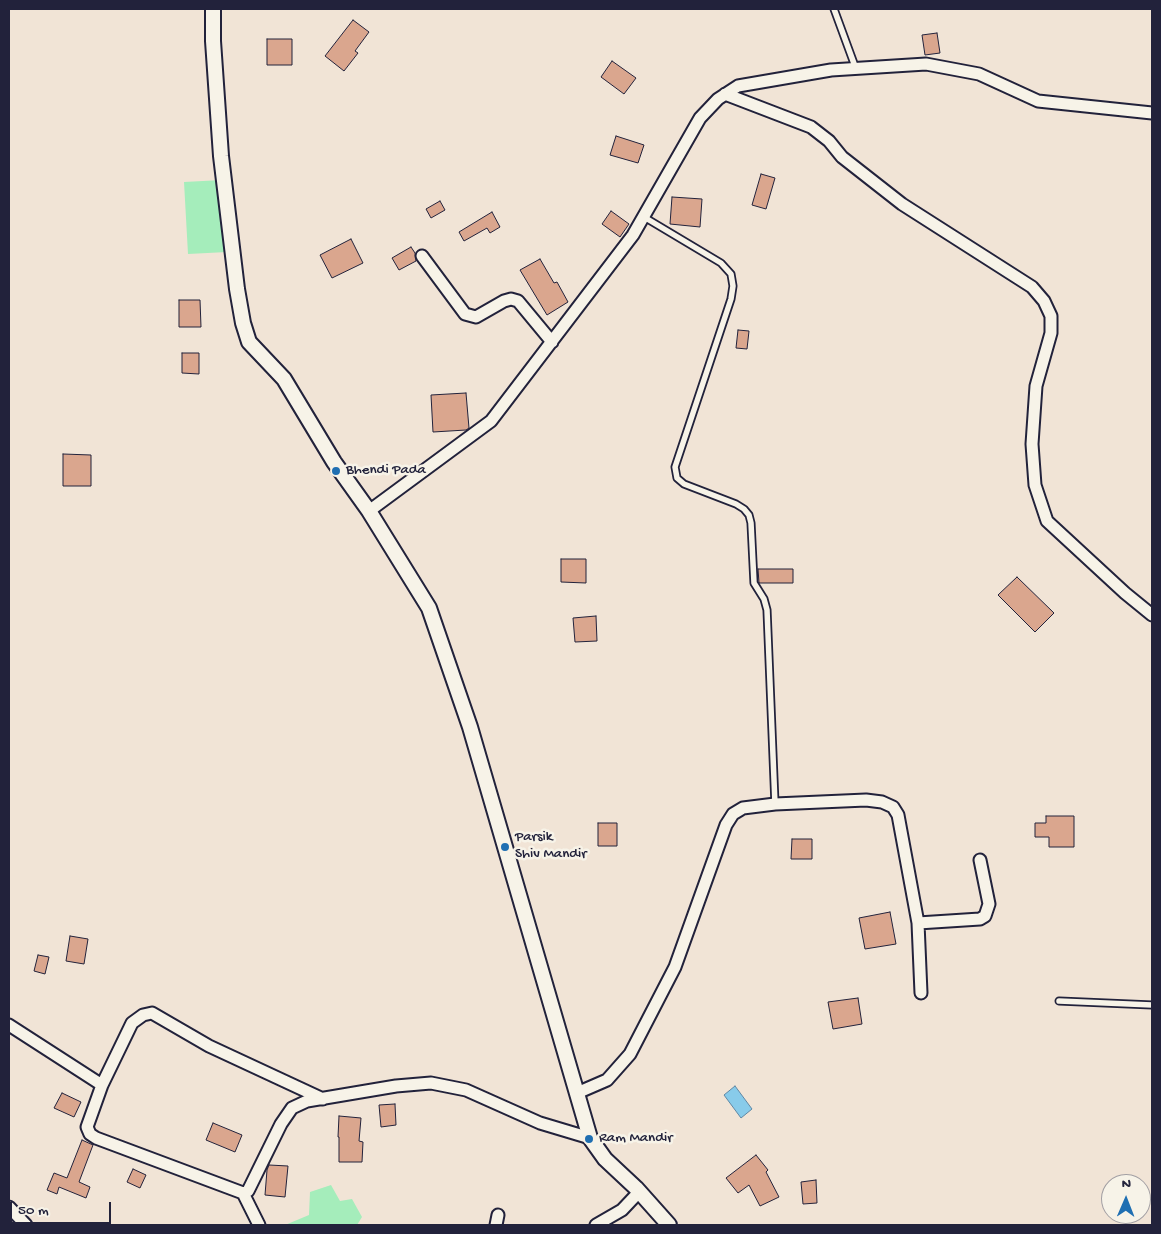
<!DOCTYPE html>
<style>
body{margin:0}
#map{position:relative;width:1161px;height:1234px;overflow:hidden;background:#f1e4d6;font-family:"Gochi Hand",sans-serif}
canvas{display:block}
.frame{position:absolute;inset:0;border:10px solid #22223b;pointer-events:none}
.north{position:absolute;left:1101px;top:1174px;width:50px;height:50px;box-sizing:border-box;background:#f7f3e8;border:1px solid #a29fa3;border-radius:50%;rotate:1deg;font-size:14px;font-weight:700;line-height:20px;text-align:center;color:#22223b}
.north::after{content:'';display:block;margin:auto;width:18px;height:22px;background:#1f6fb2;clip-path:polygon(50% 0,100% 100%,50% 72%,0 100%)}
.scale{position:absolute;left:10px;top:1202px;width:101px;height:22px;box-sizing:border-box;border:2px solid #22223b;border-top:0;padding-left:6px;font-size:15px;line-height:18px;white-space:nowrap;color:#22223b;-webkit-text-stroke:4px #f7f3e8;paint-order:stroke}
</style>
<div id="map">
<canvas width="1161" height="1234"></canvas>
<div class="frame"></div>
<div class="north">N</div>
<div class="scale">50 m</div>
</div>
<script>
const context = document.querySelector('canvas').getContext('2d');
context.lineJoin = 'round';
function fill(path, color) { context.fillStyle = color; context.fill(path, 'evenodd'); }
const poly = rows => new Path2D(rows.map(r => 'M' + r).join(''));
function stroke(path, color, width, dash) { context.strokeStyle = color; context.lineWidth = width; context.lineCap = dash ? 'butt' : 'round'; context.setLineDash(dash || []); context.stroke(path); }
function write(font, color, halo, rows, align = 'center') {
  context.font = font + ' "Gochi Hand",sans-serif'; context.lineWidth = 5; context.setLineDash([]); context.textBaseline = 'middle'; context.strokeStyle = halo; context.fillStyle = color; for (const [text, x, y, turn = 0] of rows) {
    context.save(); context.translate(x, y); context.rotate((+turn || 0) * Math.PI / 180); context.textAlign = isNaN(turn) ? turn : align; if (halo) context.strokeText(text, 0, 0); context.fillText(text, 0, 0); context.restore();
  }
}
fill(poly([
 [222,180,227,252,188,254,184,182],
 [331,1185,340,1201,352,1199,362,1217,357,1225,285,1225,309,1215,310,1192]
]), '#a5edbb');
const water = poly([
 [735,1086,752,1109,741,1118,724,1095,735,1086]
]);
fill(water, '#88cbea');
stroke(water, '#5f87a4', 1);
const building = poly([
 [353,20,369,32,355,51,358,53,344,71,325,56,353,20],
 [937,33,940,53,925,55,922,35,937,33],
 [267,39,292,39,292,65,267,65,267,39],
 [612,61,636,78,624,94,601,77,612,61],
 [616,136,644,145,638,163,610,155,616,136],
 [761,174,775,178,766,209,752,205,761,174],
 [672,197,702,199,700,227,670,224,672,197],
 [440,201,445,210,431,218,426,209,440,201],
 [611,211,629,224,620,237,602,224,611,211],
 [492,212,500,227,490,233,487,228,464,241,459,232,492,212],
 [351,239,363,263,332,278,320,255,351,239],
 [411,247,415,253,416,261,399,270,392,258,411,247],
 [540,259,554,283,557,282,568,302,547,315,520,270,540,259],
 [179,300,200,300,201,327,179,327,179,300],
 [738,330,749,331,747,349,736,348,738,330],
 [182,353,199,353,199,374,182,373,182,353],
 [466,393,469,428,466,430,433,432,431,395,466,393],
 [63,454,91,455,91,486,63,486,63,454],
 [561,559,586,559,586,583,561,582,561,559],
 [758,569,793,569,793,583,759,583,758,569],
 [1017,577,1054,613,1035,632,998,595,1017,577],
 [596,616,597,641,575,642,573,618,596,616],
 [1046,816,1074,816,1074,847,1049,847,1049,837,1035,837,1035,823,1046,823,1046,816],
 [598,823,617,823,617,846,598,846,598,823],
 [792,839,812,839,812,859,791,859,792,839],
 [890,912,896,944,865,949,859,918,890,912],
 [70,936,88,939,84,964,66,961,70,936],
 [38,955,49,957,45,974,34,971,38,955],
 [858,998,862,1024,833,1029,828,1002,858,998],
 [62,1093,81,1102,74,1117,54,1108,62,1093],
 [395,1104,396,1125,381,1127,379,1105,395,1104],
 [339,1116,361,1118,359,1141,363,1142,362,1162,339,1162,339,1137,338,1137,339,1116],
 [213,1123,242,1135,235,1152,206,1140,213,1123],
 [82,1140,93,1145,79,1182,90,1187,86,1198,59,1187,57,1194,47,1190,54,1173,67,1178,82,1140],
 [756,1155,768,1170,766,1172,779,1197,760,1206,749,1185,738,1193,726,1178,756,1155],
 [269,1165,288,1166,285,1197,265,1195,267,1170,269,1165],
 [133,1169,146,1175,140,1188,127,1182,133,1169],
 [816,1180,817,1203,803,1204,801,1182,816,1180]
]);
fill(building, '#daa68e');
stroke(building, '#22223b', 1);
const service = poly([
 [834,9,856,69],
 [644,217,721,263,731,274,733,286,731,299,675,467,677,478,684,484,736,504,744,509,749,515,751,523,754,583,764,599,767,610,775,804],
 [1059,1001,1152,1005]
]);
const minor = poly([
 [725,94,811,127,829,141,842,157,902,204,1032,287,1044,301,1051,316,1051,333,1036,386,1032,444,1035,485,1047,521,1125,593,1152,615],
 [422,256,465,314,476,317,504,301,511,299,518,301,552,342],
 [369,511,491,421,633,235,700,118,718,99,738,86,831,70,926,64,979,74,1038,101,1152,113],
 [918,923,980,919,985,916,989,904,980,860],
 [9,1025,102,1085,87,1127,90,1134,96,1138,243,1193,248,1191,281,1124,292,1108,307,1101,396,1086,431,1083,466,1090,540,1123,590,1138],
 [102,1085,132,1023,143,1015,152,1013,209,1046,323,1099],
 [577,1093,607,1080,630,1054,675,967,726,825,733,814,743,808,775,804,866,800,882,802,893,807,898,815,918,923,921,993],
 [243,1193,259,1225],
 [9,1207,26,1225],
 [496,1225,498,1215],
 [596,1225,622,1210,639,1192]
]);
const tertiary = poly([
 [213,9,213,41,221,156,237,289,243,323,249,342,284,379,334,462,369,511,429,608,470,727,590,1138,605,1159,636,1188,669,1225]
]);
stroke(service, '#22223b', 9);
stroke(minor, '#22223b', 15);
stroke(tertiary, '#22223b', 18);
stroke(service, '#f7f3e8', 5.5);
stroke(minor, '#f7f3e8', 11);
stroke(tertiary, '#f7f3e8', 14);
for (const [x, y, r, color] of [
 [336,471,5,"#1f6fb2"],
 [505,847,5,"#1f6fb2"],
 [589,1139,5,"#1f6fb2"]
]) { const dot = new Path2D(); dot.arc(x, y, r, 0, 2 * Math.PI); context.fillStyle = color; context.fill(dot); stroke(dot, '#f7f3e8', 2); }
write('15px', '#22223b', '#f7f3e8', [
 ["Bhendi Pada",346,471],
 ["Parsik",515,838],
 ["Shiv Mandir",515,855],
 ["Ram Mandir",599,1139]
], 'left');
</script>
